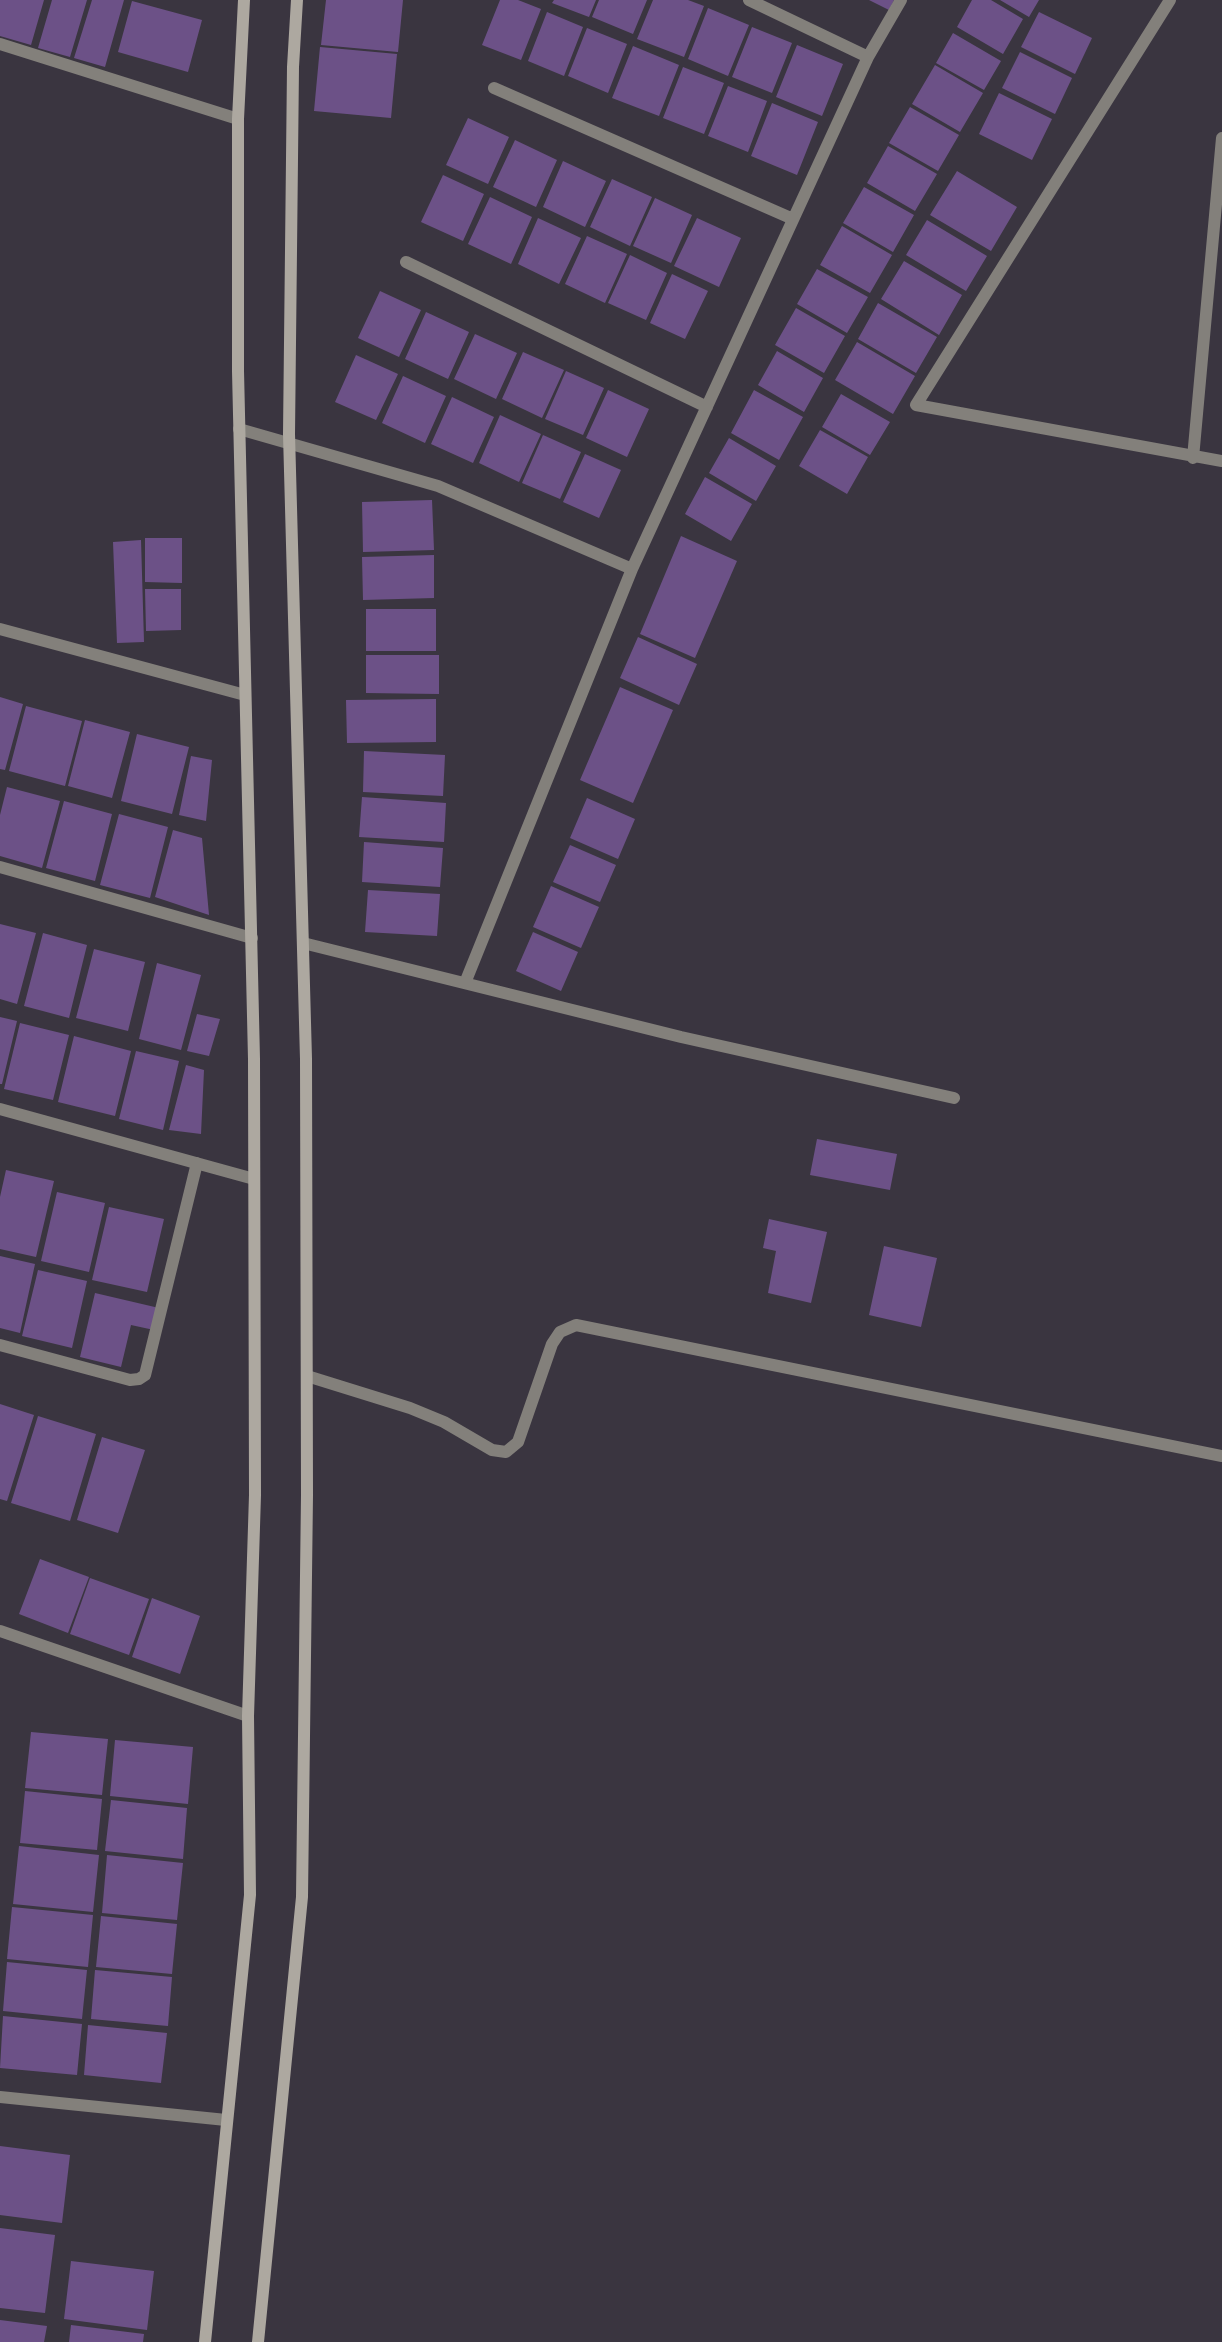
<!DOCTYPE html>
<style>
body{margin:0}
canvas{display:block;background:#3a3540}
</style>
<canvas width="1222" height="2342"></canvas>
<script>
const context = document.querySelector('canvas').getContext('2d');
context.lineJoin = 'round';
function fill(path, color) { context.fillStyle = color; context.fill(path, 'evenodd'); }
const poly = rows => new Path2D(rows.map(r => 'M' + r).join(''));
function stroke(path, color, width, dash) { context.strokeStyle = color; context.lineWidth = width; context.lineCap = dash ? 'butt' : 'round'; context.setLineDash(dash || []); context.stroke(path); }
fill(poly([
 [0,0,44,0,31,45,0,36],
 [52,0,87,0,70,57,38,48],
 [92,0,124,0,105,67,74,58],
 [326,0,403,0,398,52,321,45],
 [500,0,518,0,541,9,521,60,482,45],
 [554,0,596,0,589,17,552,3],
 [599,0,647,0,633,34,592,17],
 [653,0,688,0,704,6,684,57,637,39],
 [869,0,894,0,889,10],
 [972,0,991,0,1023,19,1003,54,957,27],
 [1000,0,1039,0,1029,17],
 [132,1,202,20,188,72,118,52],
 [708,8,749,25,728,76,688,59],
 [547,12,583,27,564,76,528,61],
 [1039,12,1092,38,1075,74,1021,47],
 [752,27,792,43,772,93,732,77],
 [587,28,627,44,608,93,568,76],
 [953,33,1001,61,984,90,936,63],
 [797,45,843,64,822,116,776,97],
 [633,46,679,65,659,116,612,98],
 [320,47,397,54,391,118,314,111],
 [1020,52,1072,78,1055,114,1002,88],
 [935,65,983,93,960,132,912,104],
 [683,67,724,83,704,134,663,118],
 [728,86,767,101,748,152,708,136],
 [999,93,1052,119,1032,160,979,134],
 [772,103,818,122,797,175,751,156],
 [910,107,959,135,938,171,889,143],
 [468,118,509,137,488,184,446,165],
 [515,140,557,160,536,207,493,187],
 [888,146,937,174,915,211,867,183],
 [563,161,606,181,585,227,543,207],
 [957,171,1017,207,991,251,930,215],
 [443,175,484,194,463,241,421,222],
 [612,179,652,197,630,246,590,227],
 [864,187,914,215,893,252,843,223],
 [490,197,532,217,511,264,468,244],
 [655,198,692,215,671,263,633,246],
 [538,218,581,238,559,284,518,264],
 [697,218,741,238,719,287,674,266],
 [927,220,987,256,966,291,906,255],
 [842,226,892,255,870,293,820,265],
 [587,236,627,254,605,303,565,284],
 [630,255,667,273,646,320,608,303],
 [904,261,962,295,939,335,881,299],
 [817,269,868,297,847,333,797,304],
 [672,274,708,291,685,339,650,323],
 [380,291,421,310,399,357,358,338],
 [878,303,937,337,916,373,858,339],
 [796,308,845,336,824,373,775,345],
 [426,312,469,332,448,379,405,359],
 [475,334,517,353,496,399,454,379],
 [857,342,915,376,893,414,835,380],
 [777,351,823,378,804,412,758,385],
 [523,352,564,370,542,418,502,399],
 [356,355,398,374,376,420,335,402],
 [566,371,604,388,583,435,545,419],
 [403,376,446,396,425,443,382,423],
 [608,390,649,409,627,457,586,438],
 [754,390,803,417,779,460,731,433],
 [841,394,890,422,870,455,822,427],
 [452,397,494,417,473,463,431,444],
 [500,415,541,434,519,482,479,463],
 [820,430,868,457,847,494,799,466],
 [543,435,581,452,560,499,522,483],
 [729,438,776,466,756,501,709,473],
 [585,454,621,470,599,518,563,502],
 [705,477,752,504,731,541,685,514],
 [432,500,434,550,363,552,362,502],
 [681,536,737,561,695,658,640,634],
 [145,538,182,538,182,583,145,582],
 [141,540,144,642,117,643,113,542],
 [434,555,434,598,363,600,362,557],
 [145,589,181,589,181,630,146,631],
 [366,609,436,609,436,651,366,651],
 [638,637,697,664,679,705,620,678],
 [366,655,439,655,439,694,366,693],
 [620,687,673,710,633,803,580,780],
 [0,697,23,704,5,770,0,769],
 [436,699,436,742,347,743,346,700],
 [26,706,82,721,65,786,9,771],
 [85,720,130,732,112,798,68,786],
 [137,734,189,747,172,814,121,801],
 [364,751,445,755,443,796,363,792],
 [191,756,212,760,206,821,179,815],
 [7,787,60,801,42,868,0,856,0,815],
 [362,797,446,803,444,842,359,837],
 [587,798,635,819,618,859,570,838],
 [64,801,112,814,95,881,46,868],
 [119,814,168,827,150,898,100,885],
 [173,830,202,838,209,915,155,897],
 [364,842,443,848,440,887,362,882],
 [570,845,616,865,600,902,553,882],
 [551,886,599,907,581,948,533,927],
 [368,890,440,894,437,936,365,932],
 [0,924,36,933,17,1004,0,999],
 [533,932,578,952,561,991,516,971],
 [43,933,87,945,69,1018,24,1006],
 [94,949,145,962,128,1031,76,1018],
 [157,963,201,975,181,1050,139,1039],
 [197,1014,220,1019,209,1056,187,1051],
 [0,1017,17,1021,2,1084,0,1084],
 [20,1023,69,1035,53,1100,4,1089],
 [74,1036,131,1051,115,1116,58,1102],
 [136,1051,179,1061,163,1130,119,1119],
 [186,1065,204,1070,201,1134,169,1130],
 [817,1139,897,1154,890,1190,810,1175],
 [6,1170,54,1181,36,1257,0,1249,0,1197],
 [57,1192,105,1203,89,1272,41,1261],
 [109,1207,164,1219,147,1292,92,1280],
 [769,1219,827,1232,811,1303,768,1293,776,1251,763,1248],
 [884,1246,937,1258,921,1327,869,1315],
 [0,1256,35,1264,20,1333,0,1328],
 [38,1270,87,1281,72,1348,22,1336],
 [95,1293,159,1308,154,1330,131,1325,121,1367,80,1357],
 [0,1404,34,1415,7,1501,0,1499],
 [38,1416,96,1434,70,1521,11,1503],
 [102,1437,145,1450,118,1533,77,1520],
 [40,1559,89,1577,68,1633,19,1614],
 [90,1578,149,1599,129,1655,70,1634],
 [152,1598,200,1616,180,1674,132,1657],
 [31,1732,108,1739,102,1795,25,1788],
 [115,1740,193,1747,188,1804,110,1796],
 [25,1791,102,1799,97,1850,20,1843],
 [111,1800,187,1808,183,1859,105,1851],
 [19,1846,99,1855,93,1912,13,1904],
 [107,1855,183,1863,177,1920,102,1913],
 [12,1907,93,1915,88,1967,7,1959],
 [101,1916,177,1924,172,1974,96,1967],
 [7,1962,87,1970,82,2019,3,2011],
 [95,1970,172,1977,168,2026,91,2019],
 [3,2016,82,2024,77,2075,0,2068],
 [88,2025,167,2033,161,2083,84,2075],
 [0,2146,70,2155,62,2223,0,2215],
 [0,2228,55,2235,45,2313,0,2308],
 [71,2261,154,2271,147,2330,64,2319],
 [0,2320,47,2326,44,2342,0,2342],
 [71,2325,144,2334,143,2342,69,2342]
]), '#6c5187');
stroke(poly([
 [749,0,868,57],
 [1170,0,916,405,1222,461],
 [0,44,238,119],
 [494,88,793,219],
 [406,262,707,407],
 [239,429,438,486,632,569],
 [1193,458,1222,138],
 [0,629,245,695],
 [0,867,252,938],
 [303,943,681,1037,954,1098],
 [465,983,632,569,868,57,901,0],
 [0,1109,254,1179],
 [0,1345,130,1380,139,1379,145,1375,197,1163],
 [307,1376,410,1408,444,1422,492,1450,506,1452,518,1442,552,1344,560,1332,576,1325,1222,1456],
 [0,1631,248,1716],
 [0,2097,226,2120]
]), '#83807b', 12);
stroke(poly([
 [205,2342,250,1895,248,1716,255,1495,254,1059,238,371,238,119,244,0],
 [258,2342,302,1897,307,1495,306,1059,289,434,293,67,297,0]
]), '#ada8a0', 12);
</script>
